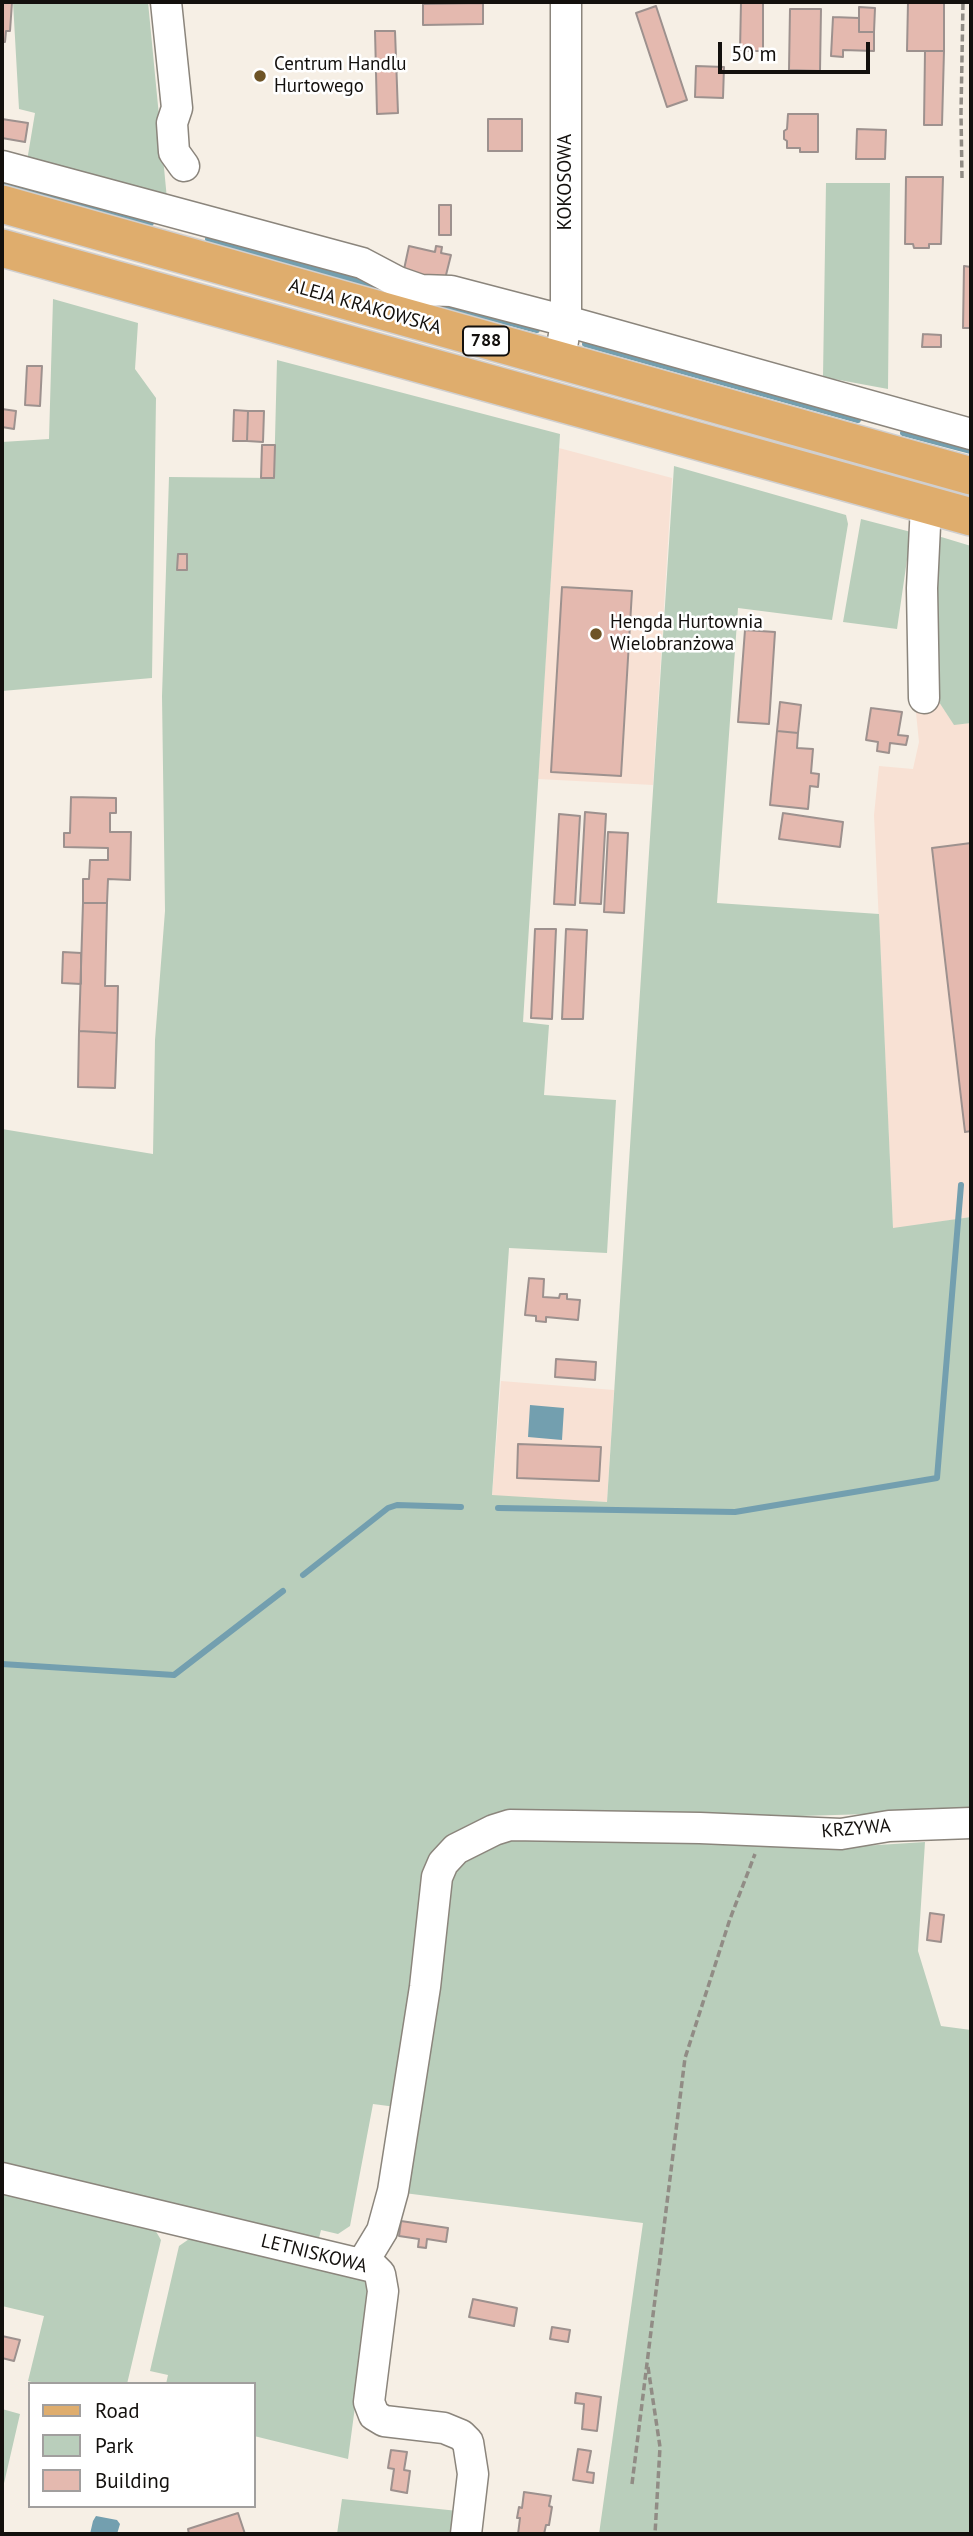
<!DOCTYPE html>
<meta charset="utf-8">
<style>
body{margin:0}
#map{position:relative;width:973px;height:2536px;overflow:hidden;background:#f6efe5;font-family:"PT Sans",sans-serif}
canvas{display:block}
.frame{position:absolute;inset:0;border:4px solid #13100d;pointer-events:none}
.legend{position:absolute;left:28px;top:2382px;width:228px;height:126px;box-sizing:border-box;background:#fff;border:2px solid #a19f9e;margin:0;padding:9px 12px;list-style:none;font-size:21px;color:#13100d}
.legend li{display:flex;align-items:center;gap:14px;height:35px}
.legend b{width:35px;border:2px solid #a19f9e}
.scale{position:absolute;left:718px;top:42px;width:152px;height:32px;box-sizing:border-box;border:4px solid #13100d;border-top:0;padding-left:9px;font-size:21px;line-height:24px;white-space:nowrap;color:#13100d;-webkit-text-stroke:5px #fff;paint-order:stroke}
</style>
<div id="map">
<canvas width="973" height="2536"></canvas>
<div class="frame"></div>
<ul class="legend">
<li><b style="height:9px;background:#dfad6d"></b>Road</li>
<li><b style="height:19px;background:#b9cebb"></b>Park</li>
<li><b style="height:19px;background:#e4b9af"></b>Building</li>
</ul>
<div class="scale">50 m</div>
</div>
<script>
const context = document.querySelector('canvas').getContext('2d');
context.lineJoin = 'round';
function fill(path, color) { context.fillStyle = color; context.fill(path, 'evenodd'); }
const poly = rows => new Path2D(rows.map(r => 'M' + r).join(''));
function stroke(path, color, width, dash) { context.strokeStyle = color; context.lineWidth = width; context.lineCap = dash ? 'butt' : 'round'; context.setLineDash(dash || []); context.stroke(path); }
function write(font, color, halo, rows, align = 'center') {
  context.font = font + ' "PT Sans",sans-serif'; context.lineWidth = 5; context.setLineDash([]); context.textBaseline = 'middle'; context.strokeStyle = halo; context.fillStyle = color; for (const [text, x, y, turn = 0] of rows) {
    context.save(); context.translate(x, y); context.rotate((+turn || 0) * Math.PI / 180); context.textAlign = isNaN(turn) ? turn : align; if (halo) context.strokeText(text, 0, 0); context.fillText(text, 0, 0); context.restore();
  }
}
fill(poly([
 [559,448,672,478,653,785,538,779],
 [937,699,954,724,971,723,971,1217,893,1229,874,815,879,766,913,769,919,742,915,703],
 [501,1381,614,1390,607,1502,492,1496]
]), '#f8e1d4');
fill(poly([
 [13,2,148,2,167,199,27,161,35,113,19,109],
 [826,183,890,183,888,389,823,377],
 [53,299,138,323,135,369,156,398,152,678,2,691,2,442,49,439],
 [277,360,560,434,523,1022,549,1025,544,1095,616,1100,607,1253,509,1248,492,1495,607,1502,674,466,846,515,848,524,832,620,738,608,717,903,879,914,893,1228,971,1217,971,1811,699,1819,502,1814,484,1818,456,1834,396,2107,373,2104,350,2226,338,2234,321,2230,317,2246,2,2169,2,1129,153,1154,155,1040,165,911,162,696,169,477,274,478],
 [861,519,911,532,897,629,843,622],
 [938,536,971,546,971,723,954,725,937,699],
 [699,1838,847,1847,925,1842,918,1951,941,2026,971,2030,971,2534,599,2534,643,2223,404,2193,449,1888,457,1869,482,1847,510,1840],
 [2,2184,154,2228,161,2240,127,2384,39,2384,28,2381,44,2316,2,2306],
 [192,2237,373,2272,348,2459,254,2436,254,2384,166,2384,168,2375,150,2371,179,2246],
 [2,2409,20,2414,2,2492],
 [342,2499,458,2511,455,2534,337,2534]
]), '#b9cebb');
fill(poly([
 [530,1405,564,1408,562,1440,528,1437],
 [96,2516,117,2520,120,2524,117,2534,90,2534,93,2521]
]), '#739faf');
stroke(poly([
 [2,182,151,223],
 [208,239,374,286],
 [438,304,537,330],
 [585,344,858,420],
 [903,433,971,451],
 [498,1508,735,1512,937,1478,961,1185],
 [303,1575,388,1508,397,1505,461,1507],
 [2,1664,174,1675,283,1591]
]), '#739faf', 6);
const building = poly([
 [2,2,12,2,10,31,6,31,5,42,2,42,2,2],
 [741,2,763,2,763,51,740,51,741,2],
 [908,2,944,2,944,51,907,51,908,2],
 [483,3,483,24,423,25,423,4,483,3],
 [656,6,687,100,667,107,636,13,656,6],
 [859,7,875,8,874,32,859,32,859,7],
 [790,9,821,9,820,71,789,70,790,9],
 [833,17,859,18,859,32,874,32,874,51,843,50,843,57,831,56,833,17],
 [375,31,395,31,398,113,377,114,375,31],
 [925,51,944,51,942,125,924,125,925,51],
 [696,66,724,67,723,98,695,97,696,66],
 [788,114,818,114,818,152,800,152,800,148,787,148,787,141,784,139,784,131,787,129,788,114],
 [2,119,28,123,25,142,2,138,2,119],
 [488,119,522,119,522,151,488,151,488,119],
 [857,129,886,130,885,159,856,159,857,129],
 [906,177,943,177,941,244,929,244,929,248,914,248,913,244,905,244,906,177],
 [439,205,451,205,451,235,439,235,439,205],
 [409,246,435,252,436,246,442,247,441,253,451,255,444,283,403,274,409,246],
 [964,266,971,267,971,328,963,328,964,266],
 [923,334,941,335,941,347,922,347,923,334],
 [27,366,42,366,40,406,25,405,27,366],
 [2,409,16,411,14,429,2,427,2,409],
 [234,410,248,411,247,441,233,441,234,410],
 [248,411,264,411,263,442,247,441,248,411],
 [262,445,275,445,274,478,261,478,262,445],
 [178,554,187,554,187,570,177,570,178,554],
 [562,587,632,591,621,776,551,772,562,587],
 [745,630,775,632,769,724,738,722,745,630],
 [780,702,801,705,798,733,777,731,780,702],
 [871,708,902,712,898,735,908,736,906,745,890,743,889,753,877,751,878,742,866,740,871,708],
 [777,731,798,733,797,748,813,749,811,773,819,774,818,787,810,786,808,809,770,805,777,731],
 [71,797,116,798,116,813,110,813,110,832,131,832,130,880,108,879,107,903,83,903,83,879,89,879,90,860,108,860,108,848,64,847,64,833,70,833,71,797],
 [585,812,606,814,601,904,580,903,585,812],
 [783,813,843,822,840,847,779,839,783,813],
 [559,814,580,816,575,905,554,904,559,814],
 [608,832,628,833,624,913,604,912,608,832],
 [971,843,971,1131,965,1132,932,848,971,843],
 [83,903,107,903,105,986,118,986,117,1033,79,1031,83,903],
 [535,929,556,929,552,1019,531,1018,535,929],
 [566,929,587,930,583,1019,562,1019,566,929],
 [63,952,81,953,81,984,62,983,63,952],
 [79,1031,117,1033,115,1088,78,1087,79,1031],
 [529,1278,544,1279,543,1297,559,1298,560,1294,567,1294,567,1299,580,1300,578,1320,546,1317,546,1322,536,1321,536,1316,525,1315,529,1278],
 [556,1359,596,1362,595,1380,555,1377,556,1359],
 [518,1444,601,1447,599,1481,517,1478,518,1444],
 [930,1913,944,1915,941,1942,927,1940,930,1913],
 [401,2221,448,2228,446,2242,427,2239,426,2248,418,2247,419,2239,399,2236,401,2221],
 [473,2299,517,2308,514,2326,469,2317,473,2299],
 [552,2327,570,2330,568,2342,550,2339,552,2327],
 [2,2336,20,2340,14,2361,2,2358,2,2336],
 [576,2393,601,2397,597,2431,582,2429,584,2404,575,2403,576,2393],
 [578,2449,591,2451,587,2472,594,2473,593,2483,573,2480,578,2449],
 [391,2450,407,2452,404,2470,410,2471,407,2493,391,2490,394,2469,388,2468,391,2450],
 [524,2492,551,2496,549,2506,552,2507,549,2525,546,2525,544,2534,518,2534,520,2518,517,2518,519,2507,522,2508,524,2492],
 [238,2513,245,2534,189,2534,188,2529,238,2513]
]);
fill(building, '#e4b9af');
stroke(building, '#9d918e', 2);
const minor = poly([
 [166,2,177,108,172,123,174,152,184,166],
 [2,166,362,263,398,282,421,290,451,291,566,321,971,434],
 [563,341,566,321,566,2],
 [924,698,922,588,926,505],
 [2,2178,373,2267,380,2274,383,2291,369,2402,374,2415,384,2421,444,2428,461,2435,468,2442,473,2474,466,2534],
 [362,2264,382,2231,393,2191,425,1987,437,1877,443,1863,456,1849,494,1830,510,1825,700,1828,841,1834,889,1826,971,1823]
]);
const major = poly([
 [2,204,971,476],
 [2,248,971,517]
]);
stroke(minor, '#8b857c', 33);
stroke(major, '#d0cfcf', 40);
stroke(poly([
 [962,178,961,113,963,2],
 [648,2367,660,2447,655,2534],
 [632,2484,685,2058,730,1919,755,1854]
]), '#918c85', 3.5, [7, 3.5]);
stroke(minor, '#fff', 30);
stroke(major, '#dfad6d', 37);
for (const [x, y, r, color] of [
 [260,76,7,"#6e5426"],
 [596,634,7,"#6e5426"]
]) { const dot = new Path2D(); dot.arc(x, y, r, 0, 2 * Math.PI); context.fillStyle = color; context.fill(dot); stroke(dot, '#fff', 2.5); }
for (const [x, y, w] of [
 [486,341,46]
]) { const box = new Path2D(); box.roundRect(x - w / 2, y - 14.5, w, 29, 5); context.fillStyle = '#fff'; context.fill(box); stroke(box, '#13100d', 2); }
write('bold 18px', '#13100d', null, [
 ["788",486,341]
]);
write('19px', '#13100d', '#fff', [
 ["Centrum Handlu",274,65],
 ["Hurtowego",274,87],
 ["Hengda Hurtownia",610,623],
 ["Wielobranżowa",610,645]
], 'left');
write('19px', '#13100d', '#fff', [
 ["KOKOSOWA",566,182,-90],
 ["ALEJA KRAKOWSKA",365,307,16],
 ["KRZYWA",856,1829,-5],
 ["LETNISKOWA",314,2254,14]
]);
</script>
